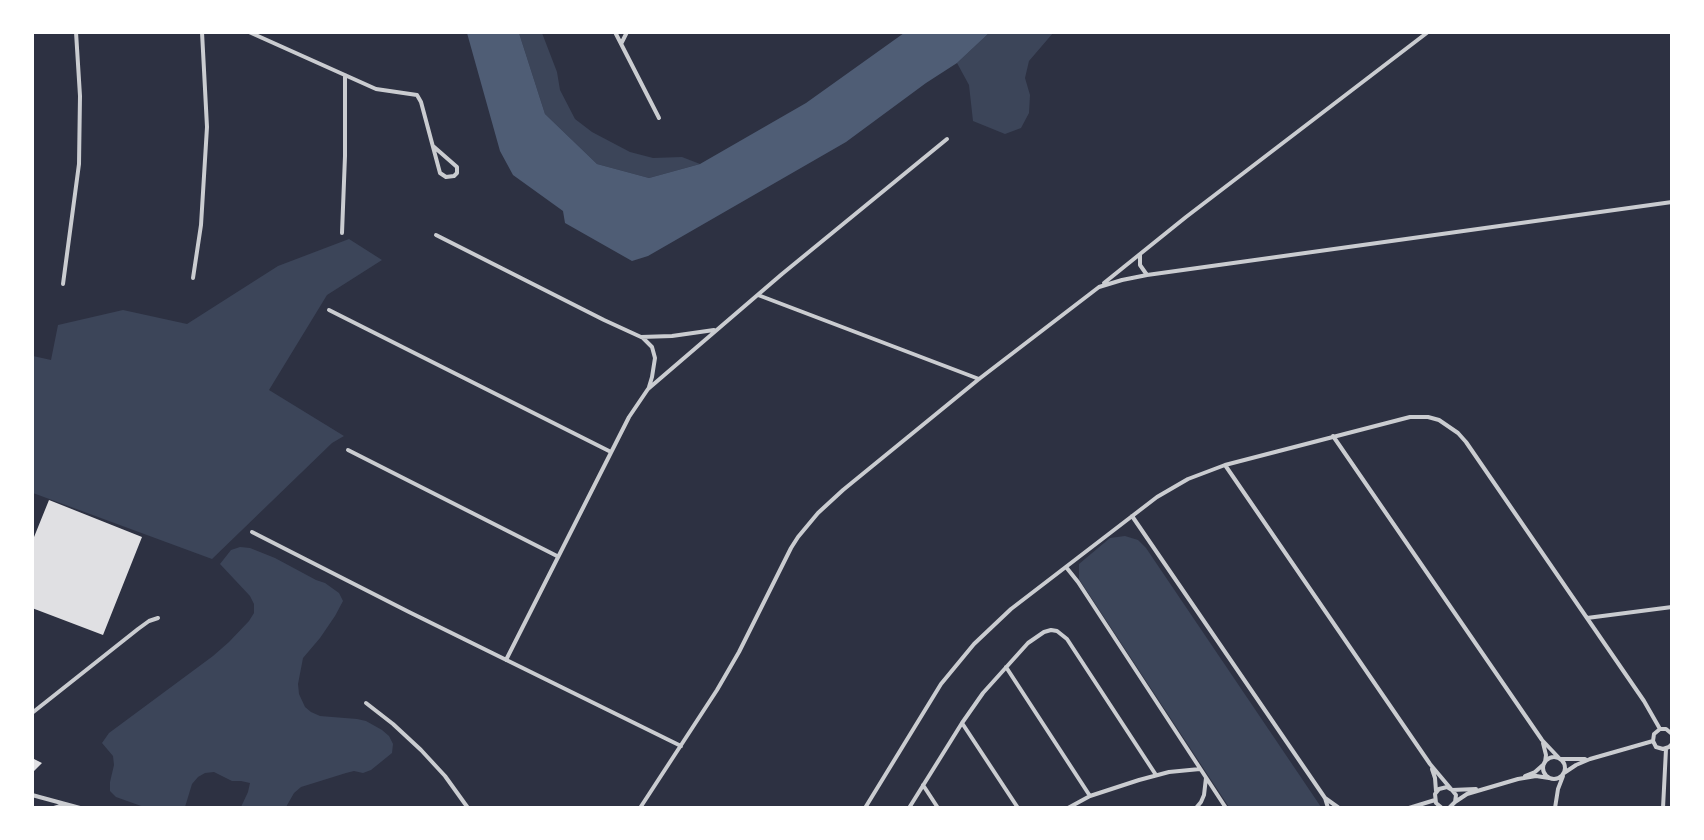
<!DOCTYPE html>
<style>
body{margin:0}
#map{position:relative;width:1704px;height:840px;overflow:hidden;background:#2d3142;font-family:"Fira Sans Condensed",sans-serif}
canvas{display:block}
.frame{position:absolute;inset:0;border:34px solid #fff;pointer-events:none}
</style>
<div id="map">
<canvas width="1704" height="840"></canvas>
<div class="frame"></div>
</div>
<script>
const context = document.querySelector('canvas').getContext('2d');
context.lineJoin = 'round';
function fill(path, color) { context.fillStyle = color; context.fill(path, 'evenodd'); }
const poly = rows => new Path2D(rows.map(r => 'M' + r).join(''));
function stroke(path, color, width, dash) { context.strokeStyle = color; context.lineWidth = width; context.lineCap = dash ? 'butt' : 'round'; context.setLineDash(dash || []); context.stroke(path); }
fill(poly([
 [519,33,542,33,557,72,560,90,575,119,592,132,630,152,653,158,682,157,700,164,649,178,597,164,545,114],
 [989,33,1053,33,1029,61,1025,78,1030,95,1029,113,1021,128,1005,134,973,121,969,85,957,63],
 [349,239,382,260,327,295,269,390,344,436,332,443,212,559,33,493,33,356,51,360,58,325,123,310,187,324,278,266],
 [1125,536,1138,540,1146,548,1321,807,1229,807,1079,579,1079,564,1110,538],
 [240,547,250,548,275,558,316,580,325,583,339,593,343,601,335,616,320,638,303,658,298,684,299,694,305,707,311,712,320,716,357,719,366,721,382,730,389,736,393,744,392,753,371,770,363,773,354,771,346,773,301,787,294,793,286,807,241,807,248,792,250,783,241,781,232,781,214,772,205,773,198,777,192,784,185,807,144,807,116,797,110,791,110,782,114,765,113,756,102,743,109,733,213,656,229,642,249,621,254,613,254,604,250,596,220,564,231,550]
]), '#3c4559');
fill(poly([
 [467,33,519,33,545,114,597,164,649,178,700,164,806,103,904,33,989,33,957,63,926,83,846,142,648,256,632,261,565,223,563,211,513,175,500,151]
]), '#4f5d75');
fill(poly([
 [49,500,142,537,103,635,32,608,32,542],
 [32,758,42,763,32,773]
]), '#e0e0e3');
stroke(poly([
 [249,32,376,89,417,95,421,102,440,173,446,177,454,176,457,173,457,167,433,146],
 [615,32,659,118],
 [621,44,627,32],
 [342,233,345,156,345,75],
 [436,235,604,320,641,337,672,336,714,330],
 [1140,255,1140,265,1147,275],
 [193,278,201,225,207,127,202,32],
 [1104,283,1186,217,1428,32],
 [63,284,79,164,80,96,76,32],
 [758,295,979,379],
 [329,310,611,452],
 [642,337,652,347,655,358,652,377,649,387],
 [1333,436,1542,740,1559,758],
 [348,450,557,556],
 [1225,465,1430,764,1451,789],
 [1132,516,1325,798,1339,808],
 [252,532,409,612,681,746],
 [1066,567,1078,582,1226,808],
 [1587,618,1672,607],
 [506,660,629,417,648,389,782,274,947,139],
 [1006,667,1090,796],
 [366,703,393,724,421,750,445,776,468,808],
 [32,713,138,629,149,621,158,618],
 [962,723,1018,808],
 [1672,734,1666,729,1660,729,1654,734,1653,741,1656,747,1663,749,1669,747,1672,744],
 [1543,743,1546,755,1545,762],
 '1543 768a11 11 0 1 1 22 0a11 11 0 1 1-22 0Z',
 [1560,759,1585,759],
 [1432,769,1435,778,1436,791],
 [1564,773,1576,765,1590,759,1653,741],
 [1525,776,1535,772,1544,764],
 [923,785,938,808],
 [1452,790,1476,789],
 [32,795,80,808],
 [1325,798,1328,808],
 [1455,802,1467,794,1518,779,1536,776,1549,778],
 [54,808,64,805],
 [640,808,717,690,739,652,791,548,798,537,818,513,843,490,979,379,1099,287,1122,280,1147,275,1672,202],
 [865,808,941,684,974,644,1011,609,1157,497,1188,479,1225,465,1410,417,1428,417,1439,420,1458,433,1466,442,1644,701,1660,729],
 [909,808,962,723,983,693,1028,643,1044,632,1051,630,1057,631,1067,639,1156,775],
 [1068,808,1090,796,1139,780,1169,772,1200,769],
 [1196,808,1201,802,1204,795,1206,778],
 [1409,808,1435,800],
 [1442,808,1436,803,1435,794,1439,789,1447,787,1452,790,1456,795,1455,802,1449,808],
 [1555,808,1558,789,1563,776],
 [1663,808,1666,749]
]), '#caccd0', 4);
</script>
